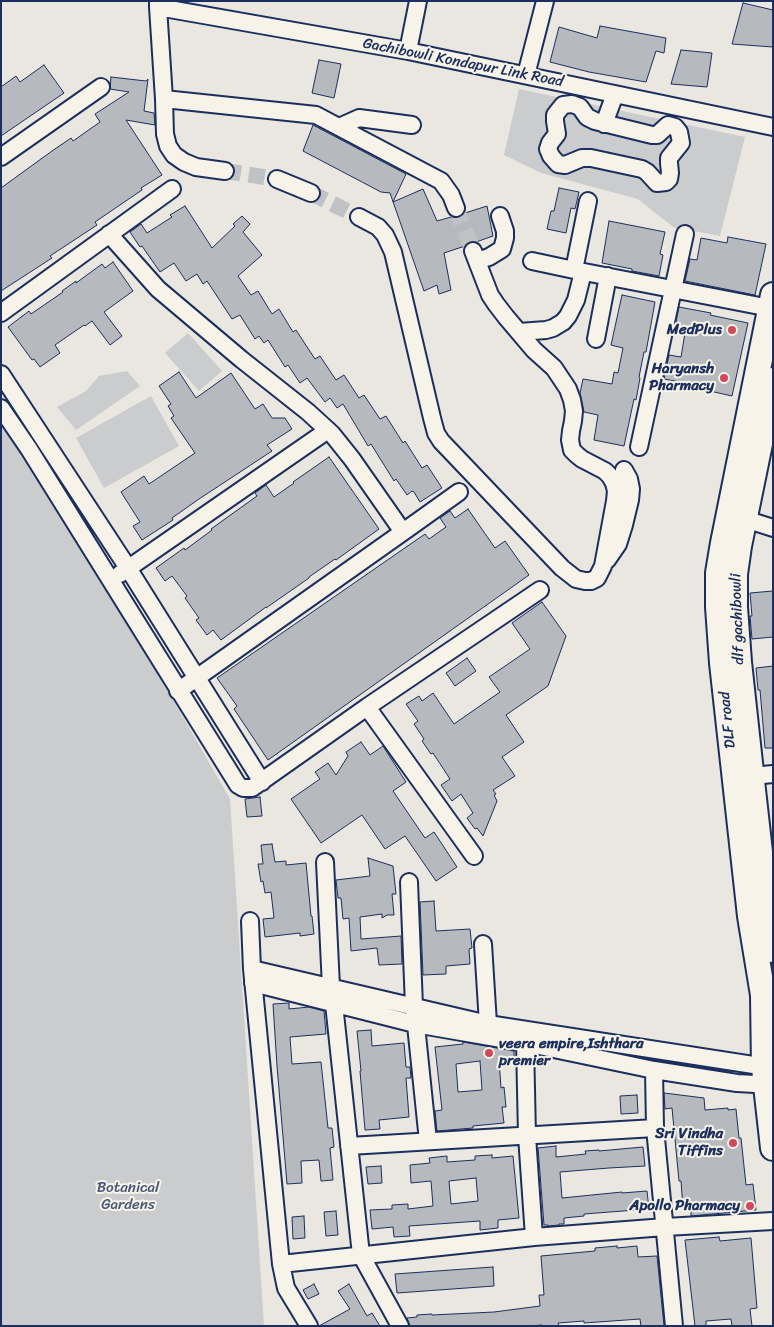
<!DOCTYPE html>
<style>
body{margin:0}
#map{position:relative;width:774px;height:1327px;overflow:hidden;background:#eae7e0;font-family:Sriracha,sans-serif}
canvas{display:block}
.frame{position:absolute;inset:0;border:2px solid #1b2f5e;pointer-events:none}
</style>
<div id="map">
<canvas width="774" height="1327"></canvas>
<div class="frame"></div>
</div>
<script>
const context = document.querySelector('canvas').getContext('2d');
context.lineJoin = 'round';
function fill(path, color) { context.fillStyle = color; context.fill(path, 'evenodd'); }
const poly = rows => new Path2D(rows.map(r => 'M' + r).join(''));
function stroke(path, color, width, dash) { context.strokeStyle = color; context.lineWidth = width; context.lineCap = dash ? 'butt' : 'round'; context.setLineDash(dash || []); context.stroke(path); }
function write(font, color, halo, rows, align = 'center') {
  context.font = font + ' Sriracha,sans-serif'; context.lineWidth = 4; context.setLineDash([]); context.textBaseline = 'middle'; context.strokeStyle = halo; context.fillStyle = color; for (const [text, x, y, turn = 0] of rows) {
    context.save(); context.translate(x, y); context.rotate((+turn || 0) * Math.PI / 180); context.textAlign = isNaN(turn) ? turn : align; if (halo) context.strokeText(text, 0, 0); context.fillText(text, 0, 0); context.restore();
  }
}
fill(poly([
 [519,89,745,137,720,236,673,227,638,199,541,173,504,155],
 [188,333,222,371,199,391,165,353],
 [127,371,140,386,76,430,57,407,86,391,99,376],
 [151,396,179,446,104,488,76,438],
 [1,425,105,581,230,799,264,1326,1,1326]
]), '#cbcccd');
const building = poly([
 [743,3,773,10,773,47,732,44,743,3],
 [600,26,666,38,664,53,656,51,646,82,589,72,550,62,559,27,597,38,600,26],
 [681,50,712,53,707,87,671,84,681,50],
 [319,60,341,64,334,98,312,93,319,60],
 [44,65,64,93,1,136,1,87,16,76,20,82,44,65],
 [111,77,146,81,148,79,144,111,154,113,155,125,126,120,162,175,141,188,142,190,95,222,97,225,50,256,52,258,1,291,1,188,52,151,71,138,73,141,100,122,95,114,129,92,110,89,111,77],
 [313,125,406,174,393,202,423,189,437,221,451,217,459,217,465,213,487,206,493,236,476,242,470,242,465,246,444,253,451,290,439,294,437,285,424,291,390,193,381,192,303,151,313,125],
 [559,188,579,192,575,209,571,208,566,233,547,229,551,211,554,211,559,188],
 [185,206,212,248,235,226,233,224,242,216,250,224,243,232,262,255,238,276,251,295,258,291,272,314,279,309,293,332,296,330,315,359,320,356,336,380,344,375,359,398,364,395,380,419,386,416,403,443,405,441,422,468,427,465,442,488,420,502,414,492,412,491,407,495,396,479,394,481,371,444,368,446,343,404,337,408,330,398,325,402,307,378,300,383,288,365,285,367,268,340,264,343,259,336,255,339,240,315,232,319,207,281,203,284,197,274,186,281,174,263,160,272,142,246,140,247,130,232,141,224,147,233,172,217,170,215,185,206],
 [609,221,665,232,660,254,663,255,659,276,632,271,632,269,602,263,609,221],
 [728,237,766,244,755,295,685,281,690,259,697,260,701,238,727,243,728,237],
 [113,262,133,291,104,312,122,336,110,345,92,321,85,326,84,325,55,345,60,353,40,367,34,359,32,360,8,327,29,311,31,314,63,292,62,291,76,281,76,283,102,264,105,268,113,262],
 [622,295,655,302,646,352,644,352,639,377,640,378,636,400,634,399,624,446,594,440,598,415,584,412,580,393,583,379,612,384,614,372,618,373,623,348,611,345,622,295],
 [679,307,711,313,710,315,748,323,732,396,701,389,701,386,664,379,669,355,681,357,685,333,674,331,679,307],
 [179,372,196,398,231,373,255,409,263,404,272,418,285,418,292,429,267,445,272,451,199,499,172,518,173,520,142,540,133,526,140,522,121,492,144,476,149,484,195,453,171,418,174,416,168,406,171,404,159,386,179,372],
 [329,457,379,529,336,560,335,559,309,577,309,578,266,608,266,607,221,640,213,630,207,635,196,620,199,618,185,598,187,596,172,576,165,581,156,568,184,548,185,550,212,530,211,529,257,496,255,493,266,485,274,497,294,483,293,482,329,457],
 [468,509,495,548,505,541,529,575,268,760,234,709,237,706,217,678,425,534,429,539,446,527,440,518,450,511,455,518,468,509],
 [773,591,773,637,752,639,750,616,752,616,750,593,773,591],
 [542,602,566,636,548,686,506,715,524,742,502,757,515,776,493,790,496,794,494,795,497,801,483,836,477,828,475,829,467,818,473,813,461,794,452,801,441,785,450,779,433,753,431,754,422,741,424,739,414,724,418,721,406,704,419,696,422,701,433,693,454,724,500,692,489,677,530,649,512,623,542,602],
 [467,658,476,671,455,686,446,673,467,658],
 [773,666,773,748,765,748,760,690,758,690,756,668,773,666],
 [361,742,370,755,383,746,406,782,393,791,425,838,434,832,457,867,436,881,405,836,385,849,362,815,321,843,291,799,320,779,315,772,328,763,336,775,348,756,346,752,361,742],
 [260,797,262,816,247,817,245,799,260,797],
 [272,844,275,862,286,861,286,865,306,863,311,916,312,916,314,934,300,936,300,933,265,937,263,919,274,918,271,892,265,893,263,881,261,882,258,864,263,864,261,845,272,844],
 [368,858,393,866,396,894,392,894,394,915,387,915,382,918,382,914,360,917,361,939,401,936,402,964,379,965,377,948,351,951,349,918,343,919,341,898,338,898,336,880,370,876,368,858],
 [434,901,436,931,470,929,472,948,469,949,470,964,446,966,446,974,423,975,420,902,434,901],
 [289,1003,289,1009,309,1007,324,1011,326,1034,290,1037,292,1064,321,1062,328,1128,332,1128,334,1147,330,1148,333,1180,321,1181,319,1160,301,1161,302,1183,287,1184,277,1066,273,1004,289,1003],
 [371,1030,372,1046,404,1043,406,1067,410,1067,411,1078,406,1078,409,1117,379,1120,380,1129,365,1130,360,1071,361,1071,357,1031,371,1030],
 [463,1042,514,1051,514,1058,499,1059,501,1088,504,1087,506,1107,502,1107,504,1123,473,1126,473,1128,437,1131,435,1111,442,1110,435,1047,463,1044,463,1042],
 [480,1061,482,1090,458,1092,456,1064,480,1061],
 [664,1093,704,1098,705,1110,728,1108,728,1110,736,1109,739,1138,741,1138,746,1185,753,1184,756,1210,691,1216,691,1209,683,1210,681,1181,679,1181,672,1108,665,1109,664,1093],
 [637,1095,638,1113,621,1114,620,1096,637,1095],
 [556,1146,556,1157,586,1154,585,1151,599,1150,599,1151,643,1147,645,1166,609,1168,560,1172,562,1198,622,1192,622,1193,647,1191,649,1209,584,1214,584,1216,564,1218,564,1224,559,1224,559,1225,548,1226,548,1225,544,1225,538,1148,556,1146],
 [492,1155,492,1158,513,1156,519,1218,498,1220,498,1228,480,1230,480,1221,409,1226,410,1236,394,1237,393,1227,372,1229,370,1210,392,1209,392,1205,408,1204,408,1209,433,1206,431,1181,411,1183,410,1165,430,1163,429,1158,447,1156,447,1162,475,1160,475,1156,492,1155],
 [476,1178,478,1201,451,1204,449,1181,476,1178],
 [381,1166,382,1183,368,1184,366,1167,381,1166],
 [336,1211,338,1235,326,1236,324,1212,336,1211],
 [304,1216,305,1238,293,1239,292,1217,304,1216],
 [719,1237,720,1241,751,1238,757,1308,750,1309,752,1326,732,1326,731,1319,706,1321,706,1326,695,1326,685,1240,719,1237],
 [617,1246,617,1248,637,1246,638,1257,657,1256,664,1326,641,1326,640,1319,584,1323,584,1321,558,1323,559,1326,542,1326,542,1325,528,1326,410,1326,407,1318,417,1317,417,1315,432,1314,432,1315,494,1312,540,1306,539,1295,544,1295,541,1256,595,1251,595,1248,617,1246],
 [493,1267,494,1286,397,1293,395,1274,493,1267],
 [314,1284,319,1294,308,1299,303,1290,314,1284],
 [349,1284,367,1316,372,1313,380,1326,319,1326,350,1309,338,1291,349,1284]
]);
fill(building, '#b6babf');
stroke(building, '#1b2f5e', 1);
stroke(poly([
 [225,171,277,179],
 [311,193,359,217],
 [456,208,473,251]
]), '#c1c2c6', 16, [16, 8]);
const street = poly([
 [158,1,158,7,408,51,773,127],
 [158,7,164,99,165,134,168,146,174,155,184,162,196,167,225,171],
 [408,51,418,1],
 [526,75,545,1],
 [164,99,316,115,441,181,451,195,456,208],
 [572,104,580,107,587,117,595,121,652,135,657,135,668,125,675,127,679,132,681,143,669,158,669,163,670,173,669,179,666,182,657,183,647,172,642,169,591,158,582,158,565,165,558,164,551,156,548,149,550,143,557,134,555,121,555,115,563,105,572,104],
 [604,124,615,94],
 [339,127,359,118,412,125],
 [1,157,101,87],
 [277,179,311,193],
 [588,201,574,270,770,308],
 [359,217,378,227,385,235,393,252,432,418,436,433,441,441,562,568,576,579,585,581,591,581,597,578,603,566,615,501,616,491,614,483,610,476,605,471,582,459,577,455,572,450,570,440,571,431,573,421,574,411,572,400,568,389,554,368,534,350,506,317,496,304,490,295,473,251],
 [109,234,158,289,241,359,308,412,332,434,352,459,403,532,178,691],
 [477,261,489,257,502,249,505,238,505,231,500,216],
 [532,261,574,270],
 [1,313,172,189],
 [519,332,546,330,553,328,563,322,568,316,576,300,583,272],
 [596,339,608,276],
 [1,374,128,568,262,782],
 [1,408,29,449,238,785,243,788,252,788,367,707],
 [639,447,685,234],
 [745,519,773,528],
 [403,532,459,492],
 [607,560,618,544,624,525,630,500,631,489,629,479,624,470],
 [120,574,328,430],
 [752,776,773,774],
 [474,856,367,707,540,590],
 [325,862,331,987],
 [409,882,414,1006,428,1141],
 [250,921,252,969,281,1264,286,1288,309,1326],
 [483,944,488,1024],
 [252,969,488,1024,773,1068],
 [253,983,415,1024,525,1043,654,1070,737,1083,773,1085],
 [334,1004,361,1255,400,1326],
 [525,1043,527,1136,534,1237],
 [654,1070,655,1128,674,1326],
 [349,1146,655,1128],
 [281,1264,534,1237,665,1227,773,1221]
]);
const secondary = poly([
 [773,295,723,543,718,573,718,607,722,663,750,916,763,995,764,1068,773,1148],
 [773,380,739,546,735,574,735,607,739,662,752,781,767,914,773,950]
]);
stroke(street, '#1b2f5e', 20);
stroke(secondary, '#1b2f5e', 28);
stroke(street, '#f7f3e8', 16);
stroke(secondary, '#f7f3e8', 24);
for (const [x, y, r, color] of [
 [732,330,5,"#d1495b"],
 [724,378,5,"#d1495b"],
 [489,1053,5,"#d1495b"],
 [733,1143,5,"#d1495b"],
 [750,1206,5,"#d1495b"]
]) { const dot = new Path2D(); dot.arc(x, y, r, 0, 2 * Math.PI); context.fillStyle = color; context.fill(dot); stroke(dot, '#f7f3e8', 2); }
write('15px', '#1b2f5e', '#f7f3e8', [
 ["Gachibowli Kondapur Link Road",463,63,11],
 ["dlf gachibowli",738,619,-92],
 ["DLF road",728,720,-96]
]);
write('bold 15px', '#1b2f5e', '#f7f3e8', [
 ["MedPlus",722,330],
 ["Haryansh",714,369],
 ["Pharmacy",714,386],
 ["veera empire,Ishthara",499,1044,"left"],
 ["premier",499,1061,"left"],
 ["Sri Vindha",723,1134],
 ["Tiffins",723,1151],
 ["Apollo Pharmacy",740,1206]
], 'right');
write('15px', '#47567a', '#f7f3e8', [
 ["Botanical",128,1188],
 ["Gardens",128,1205]
]);
</script>
